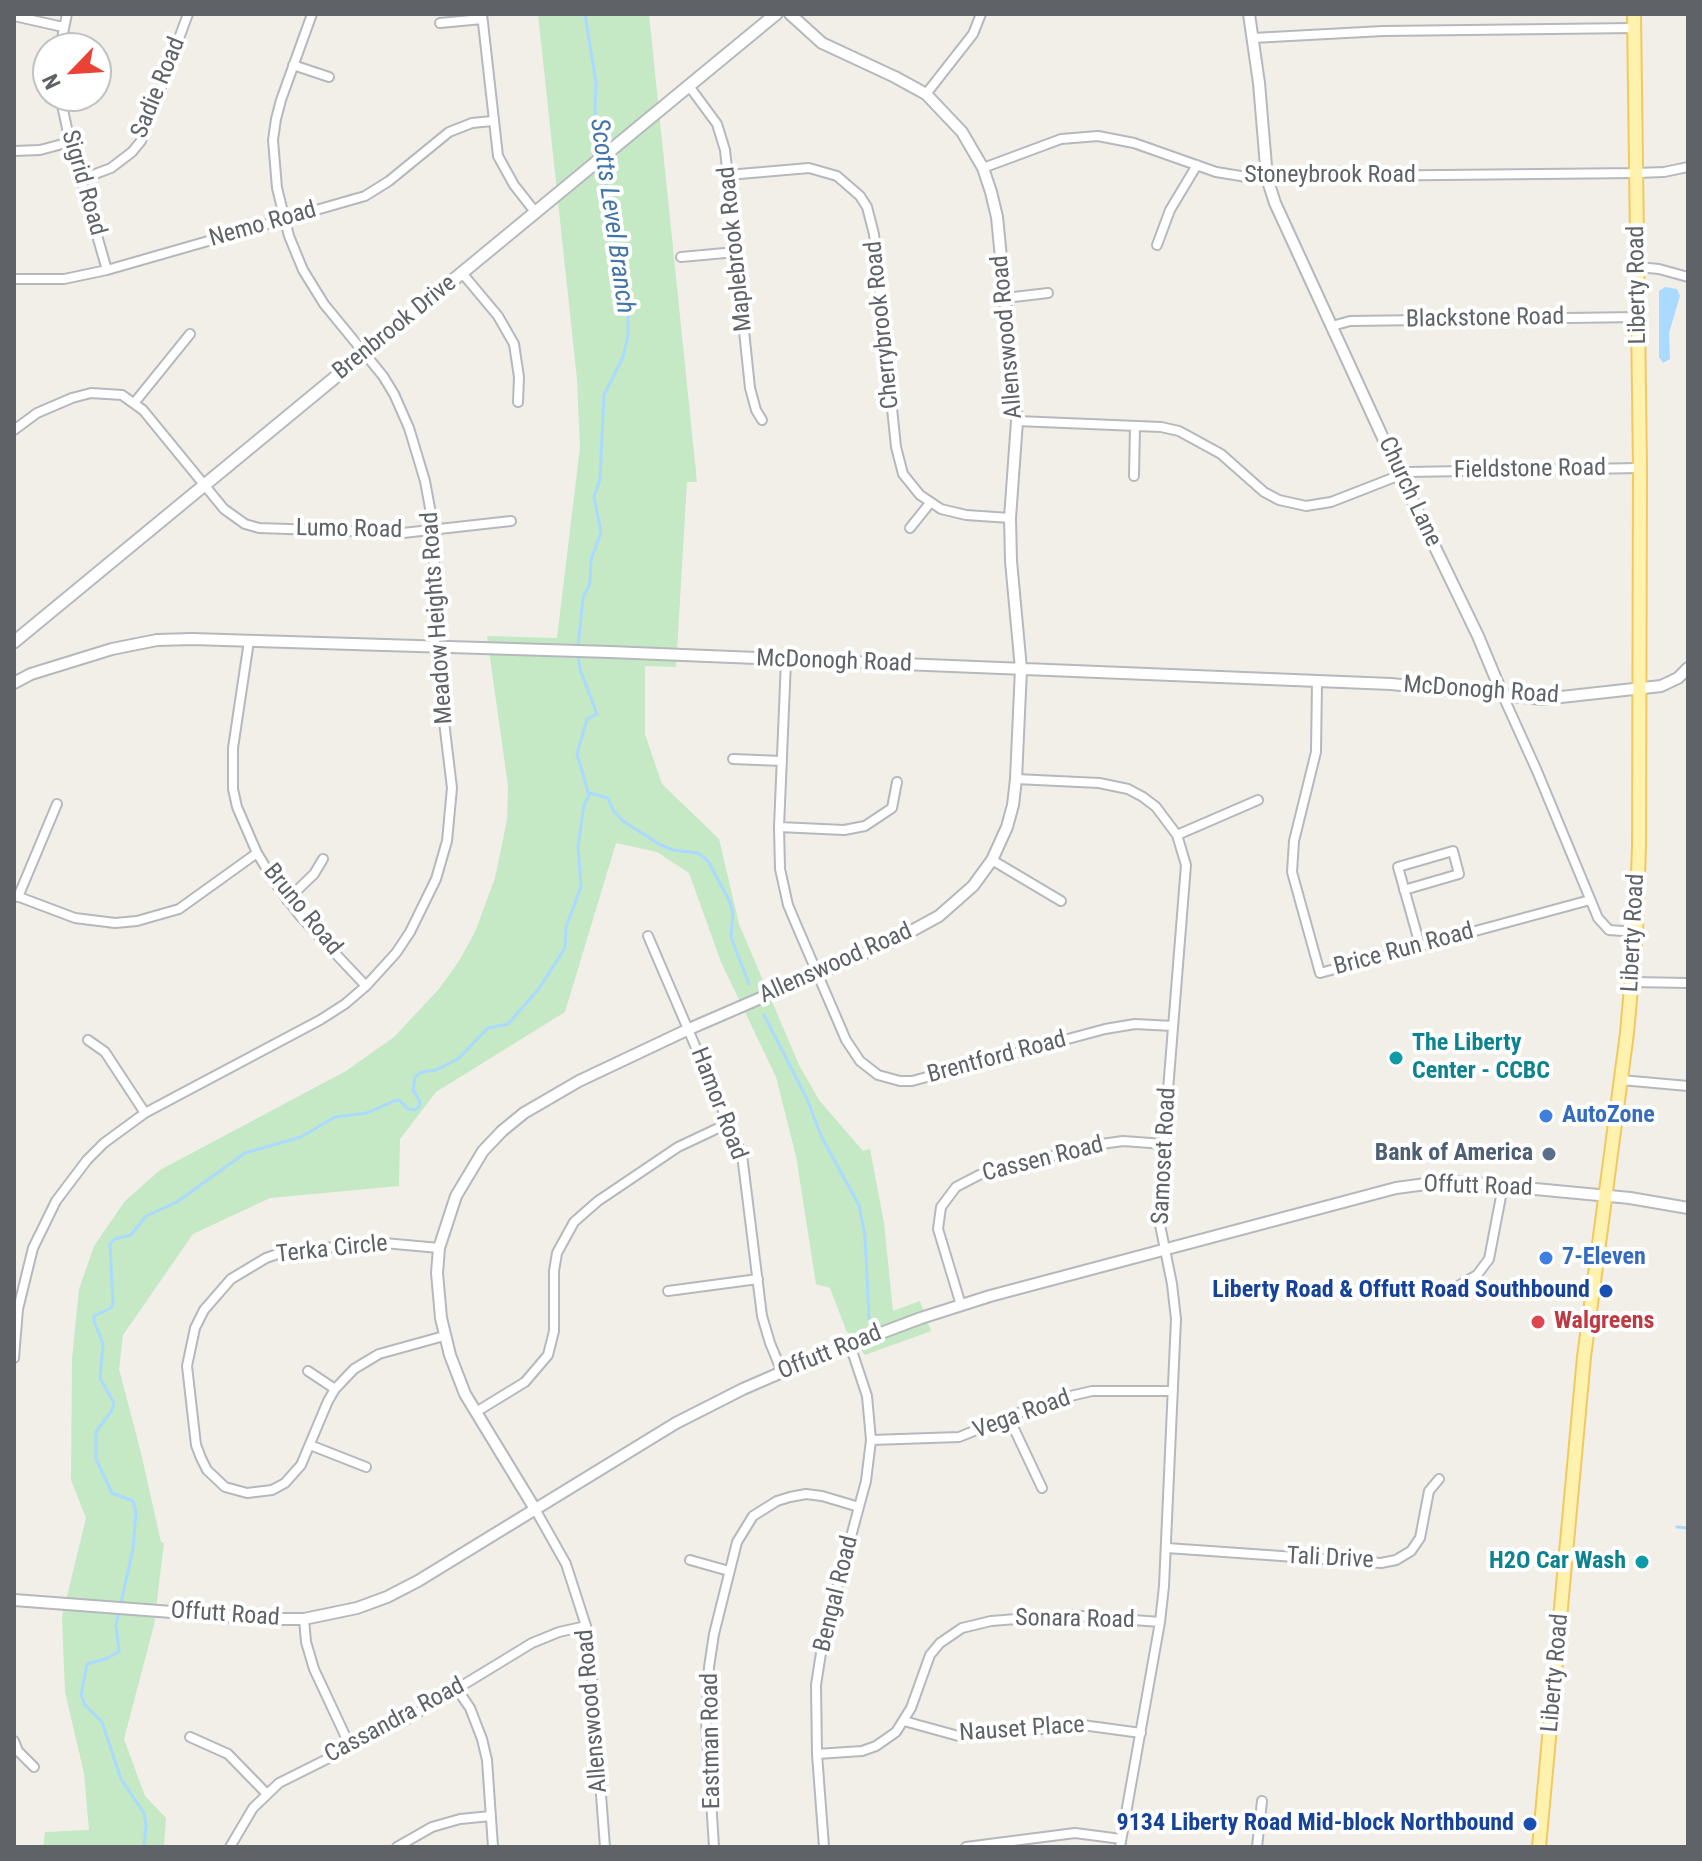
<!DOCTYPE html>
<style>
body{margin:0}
#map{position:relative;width:1702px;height:1861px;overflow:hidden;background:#f1efe8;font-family:"Roboto Condensed",sans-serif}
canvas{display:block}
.frame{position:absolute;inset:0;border:16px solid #5f6368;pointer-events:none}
.north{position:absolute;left:32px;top:32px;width:80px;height:80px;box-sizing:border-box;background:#fff;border:2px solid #bfc1c3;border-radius:50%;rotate:245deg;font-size:22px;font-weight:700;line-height:32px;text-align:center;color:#5f6368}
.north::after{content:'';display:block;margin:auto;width:28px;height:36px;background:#ea4335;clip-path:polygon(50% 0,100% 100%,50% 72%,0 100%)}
</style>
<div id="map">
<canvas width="1702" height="1861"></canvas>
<div class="frame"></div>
<div class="north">N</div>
</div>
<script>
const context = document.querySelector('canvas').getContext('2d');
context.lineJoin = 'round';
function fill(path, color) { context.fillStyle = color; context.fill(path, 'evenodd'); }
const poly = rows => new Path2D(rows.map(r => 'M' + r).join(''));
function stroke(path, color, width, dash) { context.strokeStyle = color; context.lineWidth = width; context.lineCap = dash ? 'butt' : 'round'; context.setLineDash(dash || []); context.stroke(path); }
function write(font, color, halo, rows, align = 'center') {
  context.font = font + ' "Roboto Condensed",sans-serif'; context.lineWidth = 8; context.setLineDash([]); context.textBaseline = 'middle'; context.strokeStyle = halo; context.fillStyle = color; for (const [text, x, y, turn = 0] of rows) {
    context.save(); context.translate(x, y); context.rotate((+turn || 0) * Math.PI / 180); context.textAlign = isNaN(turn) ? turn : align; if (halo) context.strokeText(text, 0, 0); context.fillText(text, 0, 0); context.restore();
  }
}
fill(poly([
 [538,14,649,14,697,482,687,482,676,667,645,666,645,734,662,784,719,839,739,924,799,1065,819,1100,863,1151,870,1149,884,1223,893,1311,920,1301,931,1331,865,1355,846,1330,830,1288,816,1284,796,1156,776,1077,721,962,689,873,657,852,616,843,565,1012,436,1092,400,1139,399,1186,270,1198,193,1234,123,1335,119,1369,141,1453,161,1542,164,1543,154,1625,124,1739,145,1796,166,1818,164,1847,43,1847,45,1832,89,1830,84,1773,65,1692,62,1617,86,1518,71,1480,72,1360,79,1289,94,1246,125,1201,160,1170,346,1071,394,1037,439,989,459,961,475,932,495,878,507,820,508,786,487,636,557,638,580,447,577,379]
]), '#c5e8c5');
fill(poly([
 [1665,287,1677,289,1680,296,1669,333,1670,359,1663,363,1659,357,1659,291]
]), '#aadaff');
stroke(poly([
 [585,14,596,83,595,112,600,153],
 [578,647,583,598,590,583,591,560,601,532,594,497,600,479,604,395,623,357,628,336,628,315,602,160],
 [590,793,608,798,613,810,623,821,659,844,673,850,698,853,708,861,729,900,733,913,731,937,749,984],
 [764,1015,807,1099,822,1138,859,1205,865,1236,869,1319],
 [1677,1527,1688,1528],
 [144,1847,146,1825,144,1813,121,1779,102,1722,85,1705,81,1695,87,1664,108,1658,119,1651,116,1625,133,1549,136,1512,133,1501,112,1493,96,1459,96,1432,112,1410,114,1403,100,1378,103,1344,94,1321,94,1316,111,1308,113,1304,110,1244,115,1239,131,1235,146,1216,177,1202,245,1153,301,1137,335,1117,367,1113,394,1101,399,1100,408,1109,415,1110,419,1107,420,1102,413,1090,415,1077,422,1072,436,1070,458,1059,488,1028,508,1024,538,990,565,948,566,927,581,887,578,846,584,805,589,795,577,754,587,719,597,714,580,669,578,654]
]), '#aadaff', 3);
const minor = poly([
 [482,14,498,156,514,185,536,213],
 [14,16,63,27],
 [440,23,482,19],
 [1253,38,1383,31,1635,28],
 [60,48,67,14],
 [293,65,329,77],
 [689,86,717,124,725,150,750,388,756,410,762,420],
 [926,94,973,34,981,14],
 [60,96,70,142,107,270],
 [14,151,40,150,70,142],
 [983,168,1061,139,1098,136,1134,143,1216,172,1247,177,1637,173,1664,172,1688,167],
 [728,175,809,168,837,176,860,196,867,207,874,234,896,447,903,474,920,495,941,509,966,515,1010,518],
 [82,179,111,168,132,152,141,141,188,14],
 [1157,245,1170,210,1197,165],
 [681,257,736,252],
 [1638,267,1659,269,1688,277],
 [462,273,498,316,514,344,519,377,518,402],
 [14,279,64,279,107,270,365,196,389,181,449,132,472,123,492,121],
 [1005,298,1048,293],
 [1332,326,1350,321,1639,317],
 [135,402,190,334],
 [1017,421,1161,427,1179,431,1221,454,1264,492,1279,500,1306,506,1331,502,1408,472,1640,468],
 [14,430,37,413,72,398,91,393,122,395,143,410,224,509,245,524,259,528,403,533,511,521],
 [1134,476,1135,426],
 [910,528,930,503],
 [249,641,233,748,233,789,237,807,257,853,276,884,300,916,366,986],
 [786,661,779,827,780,869,788,905,796,924,846,1040,860,1061,878,1075,900,1081,912,1081,1105,1029,1135,1024,1173,1026],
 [1317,682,1316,752,1294,841,1292,872,1320,973,1590,900],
 [1503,696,1537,771,1598,918,1609,930,1636,932],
 [733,759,782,761],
 [1016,779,1099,783,1128,789,1143,797,1156,807,1177,835,1186,865,1158,1215,1172,1284,1176,1319,1164,1586,1160,1622,1120,1847],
 [779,827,844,830,865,826,892,808,897,782],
 [1177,835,1258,800],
 [992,860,1061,901],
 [1404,890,1459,874,1453,851,1398,867,1420,945],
 [14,895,75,918,115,923,137,921,179,909,257,853],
 [18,897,57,804],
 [287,900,314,874,323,859],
 [648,936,742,1155,762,1316,770,1343,782,1372],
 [1632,982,1688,983],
 [88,1040,105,1052,145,1113],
 [1621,1080,1688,1086],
 [439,1248,384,1243,286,1251,266,1258,231,1279,204,1310,195,1328,187,1366,196,1445,201,1458,207,1470,225,1487,247,1493,272,1490,285,1483,301,1465,328,1401,335,1389,354,1369,379,1354,444,1336],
 [1455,1288,1477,1275,1489,1259,1503,1186],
 [668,1291,758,1279],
 [961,1305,938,1229,941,1207,956,1187,979,1175,1094,1145,1123,1141,1164,1144],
 [14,1358,18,1309,33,1248,56,1201,87,1160,104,1143,145,1113,320,1020,345,1004,366,986,396,953,410,932,436,879,447,841,452,788,435,647,434,530,425,481,409,428,394,394,383,376,324,304,303,270,289,236,277,188,273,140,276,119,281,100,312,14],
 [308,1371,335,1389],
 [476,1412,525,1382,548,1355,554,1331,554,1271,557,1253,574,1222,598,1201,678,1147,729,1123],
 [1009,1418,1042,1488],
 [871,1440,959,1437,1049,1401,1092,1391,1173,1391],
 [310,1445,366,1467],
 [535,1509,566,1564,586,1626,590,1651,605,1847],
 [1167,1548,1381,1563,1396,1560,1411,1551,1420,1538,1429,1491,1439,1479],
 [690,1560,729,1571],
 [304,1619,306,1642,314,1669,350,1746],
 [457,1689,470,1708,482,1739,487,1760,493,1847],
 [904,1721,962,1737,1082,1725,1141,1733],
 [190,1737,228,1754,266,1793],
 [14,1741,18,1751,34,1767],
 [817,1754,862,1751,876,1746,896,1732,911,1708,930,1655,940,1643,962,1628,991,1621,1067,1615,1160,1622],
 [230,1847,253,1808,279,1783,409,1718,532,1643,559,1632,586,1626],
 [397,1847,432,1827,460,1819,491,1816],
 [714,1847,706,1721,709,1667,714,1634,737,1542,753,1516,777,1501,790,1497,806,1494,822,1496,859,1507],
 [824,1847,817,1754,816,1685,823,1640,866,1481,871,1440,867,1396,850,1345],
 [966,1847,1075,1833,1121,1839],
 [1257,1847,1262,1801]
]);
const tertiary = poly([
 [1249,14,1259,83,1267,178,1275,203,1400,475,1478,636,1503,696],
 [14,683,31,674,112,649,157,640,192,639,610,652,1391,684,1543,699,1661,686,1678,678,1688,668],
 [535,1509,465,1394,450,1355,441,1318,437,1273,439,1248,456,1196,483,1151,502,1131,524,1113,579,1081,689,1029,895,940,939,916,973,886,992,860,1007,827,1013,805,1016,779,1021,669,1011,561,1010,518,1017,421,997,217,991,192,983,168,962,132,926,94,895,77,822,43,790,14],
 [14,1600,264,1619,304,1619,357,1608,387,1597,418,1581,676,1423,743,1389,812,1359,921,1318,990,1296,1396,1188,1441,1182,1472,1183,1630,1198,1688,1208]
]);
const secondary = poly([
 [14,642,776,14]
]);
const primary = poly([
 [1539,1847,1584,1357,1627,1033,1636,932,1639,847,1640,468,1634,14]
]);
stroke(minor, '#b5b8bc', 12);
stroke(tertiary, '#b5b8bc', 14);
stroke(secondary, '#b6babf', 15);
stroke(primary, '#f2c960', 16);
stroke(minor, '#fff', 8);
stroke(tertiary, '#fff', 10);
stroke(secondary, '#fff', 11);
stroke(primary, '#fff2af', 12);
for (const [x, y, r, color] of [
 [1396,1058,8,"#0f9aa8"],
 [1546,1116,8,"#3f7fe0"],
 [1549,1154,8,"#5c6f8a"],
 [1546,1258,8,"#3f7fe0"],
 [1606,1291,8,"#1a4fb4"],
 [1538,1322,8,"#e0444e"],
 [1642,1562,8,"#0f9aa8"],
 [1530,1824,8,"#1a4fb4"]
]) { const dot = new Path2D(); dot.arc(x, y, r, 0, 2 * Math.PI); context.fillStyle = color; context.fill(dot); stroke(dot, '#fff', 3); }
write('24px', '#5f6368', '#fff', [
 ["Sadie Road",159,88,-68],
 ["Stoneybrook Road",1330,176],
 ["Sigrid Road",83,183,74],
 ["Nemo Road",263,225,-16],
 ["Maplebrook Road",736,249,-96],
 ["Liberty Road",1638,285,-91],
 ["Blackstone Road",1485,319,-1],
 ["Cherrybrook Road",883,325,-96],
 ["Brenbrook Drive",395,328,-39],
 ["Allenswood Road",1008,337,-95],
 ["Fieldstone Road",1530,470,-1],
 ["Church Lane",1409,492,65],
 ["Lumo Road",349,530,1],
 ["Meadow Heights Road",438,618,-94],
 ["McDonogh Road",834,662,2],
 ["McDonogh Road",1481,691,4],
 ["Bruno Road",302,910,51],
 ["Liberty Road",1634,933,-87],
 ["Brice Run Road",1404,950,-15],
 ["Allenswood Road",836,964,-24],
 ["Brentford Road",997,1058,-15],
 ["Hamor Road",718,1104,69],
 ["Samoset Road",1165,1156,-87],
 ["Cassen Road",1043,1160,-14],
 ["Offutt Road",1478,1187,2],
 ["Terka Circle",332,1250,-6],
 ["Offutt Road",830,1353,-22],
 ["Vega Road",1022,1415,-20],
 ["Tali Drive",1330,1559,3],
 ["Bengal Road",837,1594,-76],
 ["Offutt Road",225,1615,4],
 ["Sonara Road",1075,1620,1],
 ["Liberty Road",1556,1673,-85],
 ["Allenswood Road",593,1711,-95],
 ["Cassandra Road",395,1721,-28],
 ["Nauset Place",1022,1730,-4],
 ["Eastman Road",712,1741,-91]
]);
write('bold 24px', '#0d838f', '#fff', [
 ["The Liberty",1412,1044],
 ["Center - CCBC",1412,1072],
 ["H2O Car Wash",1626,1562,"right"]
], 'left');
write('bold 24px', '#366cbe', '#fff', [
 ["AutoZone",1562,1116],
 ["7-Eleven",1562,1258]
], 'left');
write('bold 24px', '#4e5e75', '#fff', [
 ["Bank of America",1533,1154]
], 'right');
write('bold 24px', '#164399', '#fff', [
 ["Liberty Road & Offutt Road Southbound",1590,1291],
 ["9134 Liberty Road Mid-block Northbound",1514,1824]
], 'right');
write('bold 24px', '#be3a42', '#fff', [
 ["Walgreens",1554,1322]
], 'left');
write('italic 26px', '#4174aa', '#fff', [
 ["Scotts Level Branch",611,216,82]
]);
</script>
